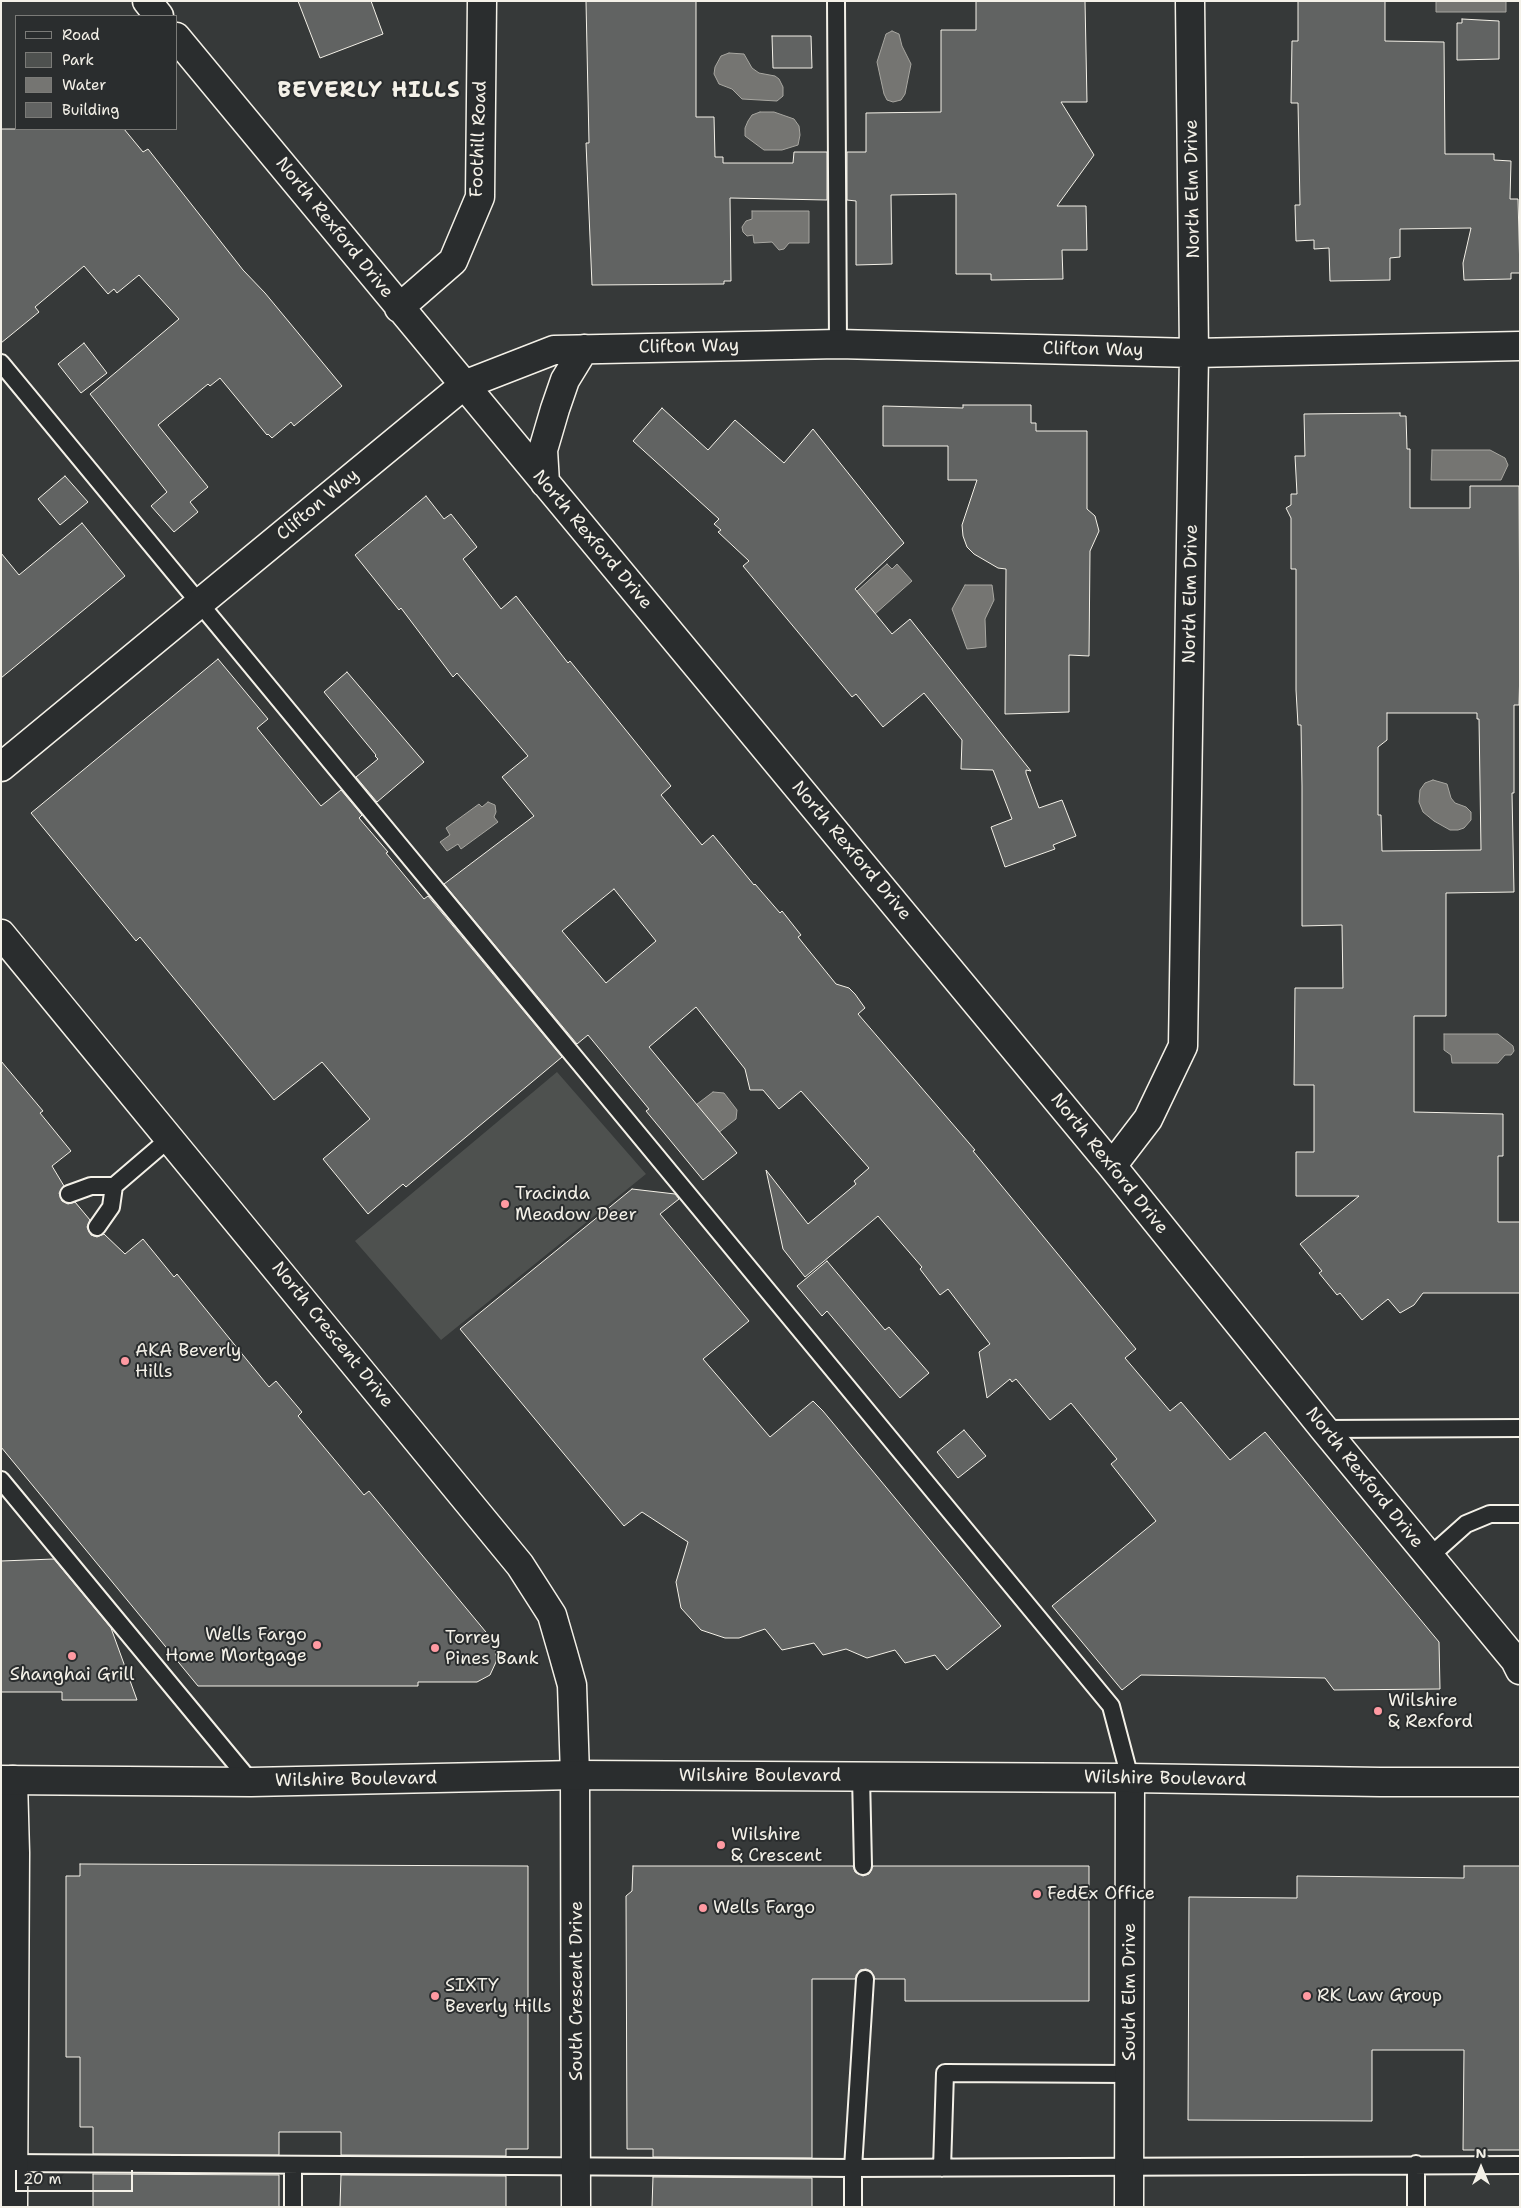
<!DOCTYPE html>
<style>
body{margin:0}
#map{position:relative;width:1521px;height:2208px;overflow:hidden;background:#363939;font-family:"Shantell Sans",sans-serif}
canvas{display:block}
.frame{position:absolute;inset:0;border:2px solid #f4f1e8;pointer-events:none}
.legend{position:absolute;left:15px;top:15px;width:162px;height:115px;box-sizing:border-box;background:#2a2d2e;border:1px solid #7b7b78;margin:0;padding:6px 9px;list-style:none;font-size:15px;color:#f4f1e8}
.legend li{display:flex;align-items:center;gap:10px;height:25px}
.legend b{width:25px;border:1px solid #7b7b78}
.north{position:absolute;left:1456px;top:2143px;width:50px;height:50px;-webkit-text-stroke:4px #2a2d2e;paint-order:stroke;rotate:0deg;font-size:14px;font-weight:700;line-height:20px;text-align:center;color:#f4f1e8}
.north::after{content:'';display:block;margin:auto;width:18px;height:22px;background:#f4f1e8;clip-path:polygon(50% 0,100% 100%,50% 72%,0 100%)}
.scale{position:absolute;left:15px;top:2170px;width:118px;height:22px;box-sizing:border-box;border:2px solid #f4f1e8;border-top:0;padding-left:6px;font-size:15px;line-height:18px;white-space:nowrap;color:#f4f1e8;-webkit-text-stroke:4px #2a2d2e;paint-order:stroke}
</style>
<div id="map">
<canvas width="1521" height="2208"></canvas>
<div class="frame"></div>
<ul class="legend">
<li><b style="height:6px;background:#2a2d2e"></b>Road</li>
<li><b style="height:14px;background:#4e514f"></b>Park</li>
<li><b style="height:14px;background:#757572"></b>Water</li>
<li><b style="height:14px;background:#616362"></b>Building</li>
</ul>
<div class="north">N</div>
<div class="scale">20 m</div>
</div>
<script>
const context = document.querySelector('canvas').getContext('2d');
context.lineJoin = 'round';
function fill(path, color) { context.fillStyle = color; context.fill(path, 'evenodd'); }
const poly = rows => new Path2D(rows.map(r => 'M' + r).join(''));
function stroke(path, color, width, dash) { context.strokeStyle = color; context.lineWidth = width; context.lineCap = dash ? 'butt' : 'round'; context.setLineDash(dash || []); context.stroke(path); }
function write(font, color, halo, rows, align = 'center') {
  context.font = font + ' "Shantell Sans",sans-serif'; context.lineWidth = 4; context.setLineDash([]); context.textBaseline = 'middle'; context.strokeStyle = halo; context.fillStyle = color; for (const [text, x, y, turn = 0] of rows) {
    context.save(); context.translate(x, y); context.rotate((+turn || 0) * Math.PI / 180); context.textAlign = isNaN(turn) ? turn : align; if (halo) context.strokeText(text, 0, 0); context.fillText(text, 0, 0); context.restore();
  }
}
fill(poly([
 [557,1072,646,1174,441,1340,355,1241]
]), '#4e514f');
const water = poly([
 [1436,1,1506,1,1506,12,1436,12,1436,1],
 [892,31,899,34,902,46,911,64,905,94,901,100,893,102,887,100,884,94,877,62,886,34,892,31],
 [729,53,744,54,752,68,759,73,775,76,779,79,783,87,783,96,777,101,742,99,732,89,719,84,714,74,715,67,721,56,729,53],
 [760,112,774,112,794,119,799,126,800,135,798,145,782,150,764,150,745,136,745,128,748,121,752,115,760,112],
 [752,211,809,211,809,243,789,243,784,249,779,250,772,242,754,243,753,235,747,236,743,232,742,227,746,221,752,219,752,211],
 [1432,450,1490,450,1505,458,1508,465,1501,480,1431,480,1432,450],
 [887,564,892,569,897,564,912,581,875,614,845,602,887,564],
 [965,585,992,585,994,600,985,619,986,647,967,649,952,609,965,585],
 [1433,780,1447,784,1451,798,1455,803,1466,807,1471,812,1471,820,1464,828,1458,830,1450,830,1434,821,1423,812,1419,802,1420,790,1425,783,1433,780],
 [488,802,495,805,496,812,494,817,498,822,461,849,458,844,447,851,440,842,450,835,446,828,479,804,482,807,488,802],
 [1444,1034,1498,1034,1513,1046,1514,1051,1511,1055,1505,1055,1498,1063,1452,1063,1451,1055,1444,1050,1444,1034],
 [713,1092,724,1093,737,1110,736,1119,708,1141,684,1114,713,1092]
]);
fill(water, '#757572');
stroke(water, '#a8a7a1', 1);
const building = poly([
 [298,1,371,1,383,34,320,58,298,1],
 [586,1,696,1,696,117,714,117,715,157,723,157,723,163,793,163,794,152,827,152,827,200,730,198,731,281,724,281,724,284,592,285,586,143,589,143,586,1],
 [976,1,1085,1,1087,102,1061,102,1094,155,1057,206,1086,206,1087,250,1062,250,1063,279,991,280,991,274,956,274,956,194,891,195,892,264,856,265,856,201,847,200,847,152,866,152,866,113,941,112,941,30,976,30,976,1],
 [1298,1,1385,1,1385,41,1444,42,1445,154,1494,154,1494,160,1511,161,1510,199,1518,199,1520,273,1511,273,1511,279,1464,280,1463,263,1471,228,1400,229,1400,257,1390,258,1390,280,1330,281,1329,248,1314,249,1314,240,1296,241,1295,205,1300,205,1298,103,1291,103,1292,41,1298,41,1298,1],
 [1462,19,1499,21,1499,59,1457,60,1457,23,1462,23,1462,19],
 [772,36,811,36,812,68,773,68,772,36],
 [1,129,124,129,143,152,148,149,243,270,265,293,342,386,294,426,291,422,272,438,268,434,267,435,220,378,210,386,208,384,158,425,208,487,190,502,198,512,174,532,151,506,167,492,90,394,179,319,139,275,117,293,114,289,108,294,84,266,35,307,39,312,1,343,1,129],
 [84,343,107,373,81,393,58,364,84,343],
 [963,405,1031,405,1031,423,1036,423,1036,431,1087,431,1087,509,1095,516,1099,531,1090,551,1089,656,1069,655,1069,712,1005,714,1006,569,998,568,974,554,967,547,963,536,962,525,977,480,948,480,948,446,883,446,883,406,963,408,963,405],
 [662,408,708,450,735,420,784,463,813,429,904,543,855,589,892,634,910,619,1031,771,1026,770,1026,773,1039,808,1062,800,1076,836,1053,845,1055,849,1005,867,991,827,1012,819,993,770,961,769,962,740,924,693,883,727,856,694,852,697,743,566,749,561,718,532,721,530,714,524,719,519,633,441,662,408],
 [1400,413,1400,416,1406,416,1407,449,1410,449,1410,508,1470,508,1470,486,1519,486,1520,667,1519,705,1514,705,1514,793,1512,793,1514,892,1446,893,1446,1016,1414,1016,1414,1112,1503,1114,1503,1156,1498,1156,1498,1222,1520,1222,1520,1293,1423,1293,1414,1305,1400,1313,1388,1299,1362,1320,1340,1293,1337,1295,1319,1273,1322,1271,1300,1244,1359,1196,1296,1196,1296,1152,1314,1152,1314,1085,1294,1085,1295,988,1343,988,1342,925,1302,926,1302,786,1301,725,1298,725,1296,690,1296,569,1291,569,1291,518,1286,508,1291,505,1291,494,1297,494,1295,456,1305,456,1304,414,1400,413],
 [1387,713,1477,713,1477,719,1479,719,1481,850,1382,851,1381,815,1378,815,1378,747,1387,740,1387,713],
 [65,476,88,502,60,525,38,499,65,476],
 [426,496,444,519,451,514,477,547,463,559,501,609,516,596,568,663,570,661,671,786,661,795,702,845,713,835,754,885,755,884,780,913,782,911,801,935,798,937,836,984,849,988,855,994,865,1008,858,1014,975,1150,973,1151,1136,1349,1125,1358,1170,1411,1181,1402,1230,1460,1265,1432,1439,1642,1440,1689,1334,1690,1325,1678,1141,1675,1122,1690,1052,1606,1156,1521,1111,1464,1117,1459,1071,1403,1050,1420,1016,1379,1012,1382,1010,1379,987,1398,979,1352,990,1344,948,1289,940,1295,920,1269,922,1267,878,1216,805,1277,783,1249,766,1170,808,1224,856,1184,854,1181,869,1168,801,1091,779,1109,763,1090,750,1090,745,1069,696,1007,649,1047,737,1153,703,1180,646,1111,649,1109,588,1035,577,1044,444,884,534,816,502,777,528,756,457,673,453,677,401,608,399,610,355,555,426,496],
 [614,889,656,941,606,983,562,931,614,889],
 [82,523,125,576,1,678,1,553,19,575,82,523],
 [218,659,268,719,257,728,321,806,341,790,362,815,359,818,388,852,386,853,424,899,428,896,562,1057,406,1187,403,1184,368,1214,323,1159,370,1119,322,1062,274,1100,140,937,136,941,31,813,218,659],
 [347,672,424,762,377,802,356,777,378,759,375,756,376,755,324,692,347,672],
 [1,1061,43,1111,40,1113,71,1151,52,1166,64,1186,59,1193,62,1201,68,1204,75,1202,90,1220,87,1227,91,1235,97,1237,104,1234,125,1254,143,1239,174,1277,177,1274,269,1387,276,1381,302,1412,298,1416,364,1495,369,1491,495,1643,496,1662,490,1675,477,1682,418,1682,418,1686,198,1686,1,1447,1,1061],
 [632,1189,675,1194,679,1199,660,1214,749,1321,703,1359,770,1437,813,1401,823,1411,1001,1626,947,1670,935,1655,905,1663,895,1650,867,1658,846,1649,823,1655,814,1643,782,1650,765,1629,739,1638,725,1638,701,1630,681,1608,676,1582,688,1542,642,1512,624,1526,460,1329,632,1189],
 [827,1261,885,1330,889,1327,929,1373,900,1398,827,1311,822,1316,797,1286,827,1261],
 [964,1430,986,1456,958,1478,937,1452,964,1430],
 [54,1559,111,1628,137,1700,62,1700,62,1692,1,1692,1,1561,54,1559],
 [80,1864,528,1866,528,2149,506,2149,506,2156,341,2155,341,2132,279,2132,279,2155,93,2154,93,2127,80,2127,80,2057,66,2057,66,1876,80,1876,80,1864],
 [633,1866,853,1866,855,1872,863,1876,869,1874,873,1866,1089,1866,1089,2001,905,2001,905,1979,875,1979,871,1971,866,1969,860,1970,855,1979,812,1979,812,2158,653,2157,653,2149,627,2149,626,1896,632,1891,633,1866],
 [1464,1866,1520,1866,1520,2150,1463,2150,1464,2050,1372,2050,1372,2121,1188,2120,1189,1897,1297,1898,1297,1876,1464,1878,1464,1866],
 [93,2174,279,2175,279,2207,93,2207,93,2174],
 [341,2175,506,2176,506,2207,340,2207,341,2175],
 [653,2177,812,2178,812,2207,652,2207,653,2177]
]);
fill(building, '#616362');
stroke(building, '#f4f1e8', 1);
const service = poly([
 [836,1,838,344],
 [1,363,1111,1706,1130,1778],
 [69,1194,91,1186,114,1186,170,1138],
 [97,1227,111,1207,114,1186],
 [1324,1429,1520,1428],
 [1,1480,251,1782],
 [1429,1557,1466,1524,1490,1514,1520,1514],
 [861,1776,863,1866],
 [6,2163,853,2168,1520,2165],
 [942,2168,945,2073,1129,2074],
 [293,2207,293,2166],
 [853,2207,853,2168,865,1979],
 [1416,2207,1416,2164]
]);
const minor = poly([
 [147,1,159,16],
 [176,37,1112,1166,1324,1429,1515,1660,1520,1670],
 [399,308,453,261,480,197,482,1],
 [545,483,543,450,555,409,565,380,584,349],
 [1,767,464,385,554,350,838,344,1194,353,1520,346],
 [1112,1166,1148,1119,1183,1046,1194,353,1190,1],
 [575,1775,576,2207],
 [13,2207,15,1853,13,1780],
 [1129,2207,1130,1778]
]);
const tertiary = poly([
 [1,934,520,1565,552,1615,563,1653,572,1685,575,1775]
]);
const primary = poly([
 [1,1780,251,1782,575,1775,1130,1778,1380,1782,1520,1782]
]);
stroke(service, '#f4f1e8', 20);
stroke(minor, '#f4f1e8', 31);
stroke(tertiary, '#f4f1e8', 31);
stroke(primary, '#f4f1e8', 31);
stroke(service, '#2a2d2e', 16);
stroke(minor, '#2a2d2e', 28);
stroke(tertiary, '#2a2d2e', 28);
stroke(primary, '#2a2d2e', 28);
for (const [x, y, r, color] of [
 [505,1204,5,"#ff9aa2"],
 [125,1361,5,"#ff9aa2"],
 [317,1645,5,"#ff9aa2"],
 [435,1648,5,"#ff9aa2"],
 [72,1656,5,"#ff9aa2"],
 [1378,1711,5,"#ff9aa2"],
 [721,1845,5,"#ff9aa2"],
 [1037,1894,5,"#ff9aa2"],
 [703,1908,5,"#ff9aa2"],
 [435,1996,5,"#ff9aa2"],
 [1307,1996,5,"#ff9aa2"]
]) { const dot = new Path2D(); dot.arc(x, y, r, 0, 2 * Math.PI); context.fillStyle = color; context.fill(dot); stroke(dot, '#2a2d2e', 2); }
write('18px', '#f4f1e8', '#2a2d2e', [
 ["Foothill Road",479,139,-88],
 ["North Elm Drive",1193,189,-91],
 ["North Rexford Drive",334,228,51],
 ["Clifton Way",689,347,-1],
 ["Clifton Way",1093,350,1],
 ["Clifton Way",318,505,-40],
 ["North Rexford Drive",592,540,50],
 ["North Elm Drive",1191,594,-89],
 ["North Rexford Drive",851,851,50],
 ["North Rexford Drive",1109,1164,51],
 ["North Crescent Drive",332,1335,51],
 ["North Rexford Drive",1364,1478,51],
 ["Wilshire Boulevard",760,1776],
 ["Wilshire Boulevard",1165,1779,1],
 ["Wilshire Boulevard",356,1780,-1],
 ["South Crescent Drive",577,1991,-90],
 ["South Elm Drive",1130,1992,-90]
]);
write('18px', '#f4f1e8', '#2a2d2e', [
 ["Tracinda",515,1194],
 ["Meadow Deer",515,1215],
 ["AKA Beverly",135,1351],
 ["Hills",135,1372],
 ["Wells Fargo",307,1635,"right"],
 ["Home Mortgage",307,1656,"right"],
 ["Torrey",445,1638],
 ["Pines Bank",445,1659],
 ["Shanghai Grill",72,1675,"center"],
 ["Wilshire",1388,1701],
 ["& Rexford",1388,1722],
 ["Wilshire",731,1835],
 ["& Crescent",731,1856],
 ["FedEx Office",1047,1894],
 ["Wells Fargo",713,1908],
 ["SIXTY",445,1986],
 ["Beverly Hills",445,2007],
 ["RK Law Group",1317,1996]
], 'left');
context.letterSpacing = '1px';
write('bold 22px', '#f4f1e8', '#2a2d2e', [
 ["BEVERLY HILLS",369,91]
]);
context.letterSpacing = '0px';
</script>
